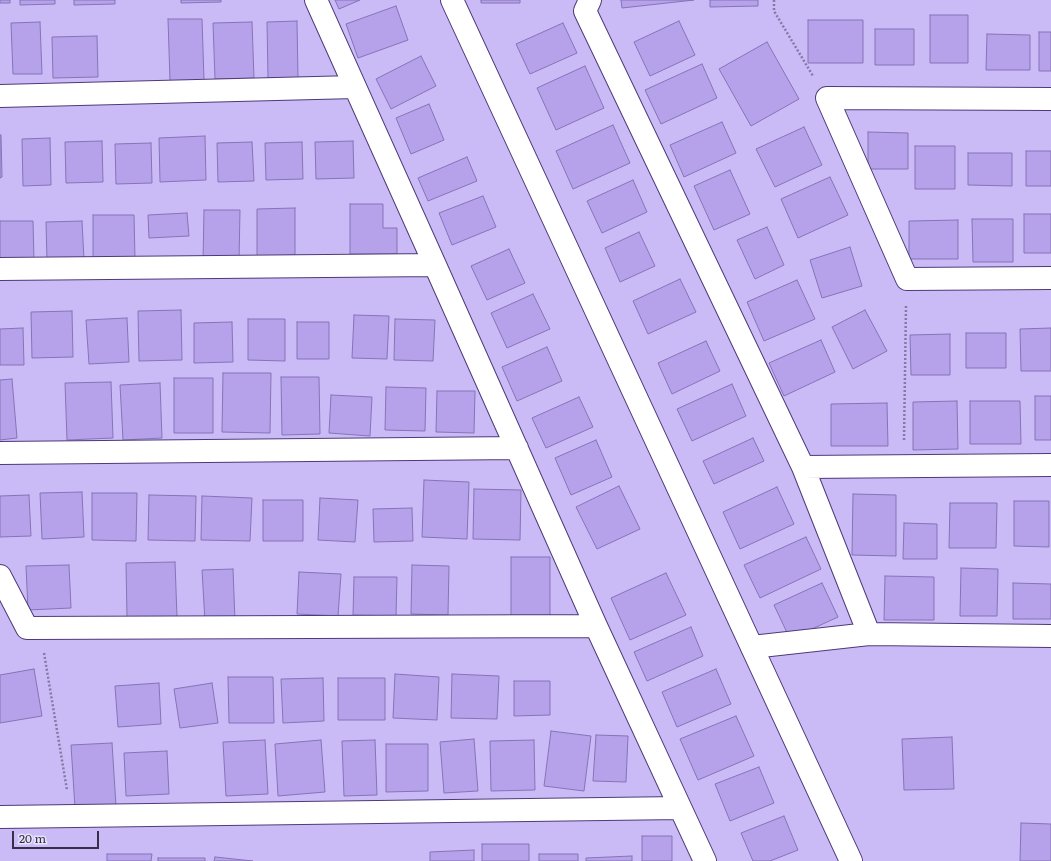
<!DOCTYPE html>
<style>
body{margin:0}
#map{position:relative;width:1051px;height:861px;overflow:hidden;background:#cabbf6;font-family:Literata,serif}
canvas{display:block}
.scale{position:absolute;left:12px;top:831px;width:87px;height:18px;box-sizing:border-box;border:2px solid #362e4b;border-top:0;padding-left:5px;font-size:12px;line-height:14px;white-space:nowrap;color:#362e4b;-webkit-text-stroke:3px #e8e3fa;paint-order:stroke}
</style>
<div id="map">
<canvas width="1051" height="861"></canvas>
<div class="scale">20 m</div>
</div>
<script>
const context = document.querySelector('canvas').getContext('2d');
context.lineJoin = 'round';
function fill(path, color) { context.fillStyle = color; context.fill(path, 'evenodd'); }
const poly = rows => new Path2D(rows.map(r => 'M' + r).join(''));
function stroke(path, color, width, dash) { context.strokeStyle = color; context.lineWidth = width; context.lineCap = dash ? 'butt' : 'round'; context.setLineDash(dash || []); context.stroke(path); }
const building = poly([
 [0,0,10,0,10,3,0,3,0,0],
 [20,0,55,0,55,4,20,5,20,0],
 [74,0,115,0,115,4,74,5,74,0],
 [181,0,221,0,221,2,181,3,181,0],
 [335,0,360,0,339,9,335,0],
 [481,0,520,0,520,3,481,3,481,0],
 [621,0,694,0,622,8,621,0],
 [710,0,758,0,758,6,710,7,710,0],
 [396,6,408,40,358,58,346,24,396,6],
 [930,15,968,15,968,63,930,63,930,15],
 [168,19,202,19,204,80,170,81,168,19],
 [808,20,863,20,863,63,808,63,808,20],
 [297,21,298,78,268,78,267,22,297,21],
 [679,21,695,55,650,76,634,42,679,21],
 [40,22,42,74,13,74,11,23,40,22],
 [252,22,254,78,215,79,213,23,252,22],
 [563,23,577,53,530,74,516,44,563,23],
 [875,29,914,29,914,65,875,65,875,29],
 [1039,32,1051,32,1051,71,1039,71,1039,32],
 [987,34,1030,35,1030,70,986,70,987,34],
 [97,36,98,77,53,78,52,37,97,36],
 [767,42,799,99,751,126,719,69,767,42],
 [421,56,436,86,391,109,376,79,421,56],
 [702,64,717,98,661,124,645,90,702,64],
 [585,66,604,108,556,130,537,88,585,66],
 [429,104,444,140,411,154,396,118,429,104],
 [722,122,736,153,684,177,670,145,722,122],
 [613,125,630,163,573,189,556,151,613,125],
 [804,127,822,165,775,187,756,149,804,127],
 [868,132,908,133,908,169,868,169,868,132],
 [0,135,1,135,2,177,0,178,0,135],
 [205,136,206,180,160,182,159,138,205,136],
 [50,138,51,185,23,186,22,139,50,138],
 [102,141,103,182,66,183,65,142,102,141],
 [353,141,354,178,316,179,315,142,353,141],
 [252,142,254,181,218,182,217,143,252,142],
 [302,142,303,179,266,180,265,143,302,142],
 [151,143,152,183,116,184,115,144,151,143],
 [915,146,955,146,955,189,915,189,915,146],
 [1026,151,1051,151,1051,186,1026,186,1026,151],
 [968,153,1012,153,1012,186,968,185,968,153],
 [467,157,477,181,428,201,418,178,467,157],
 [730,170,750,214,714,230,694,186,730,170],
 [830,177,848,215,798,238,781,199,830,177],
 [633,180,647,212,602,233,587,201,633,180],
 [483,196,496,227,452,245,439,213,483,196],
 [350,204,383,204,383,228,397,228,397,254,350,254,350,204],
 [295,208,295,255,257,256,257,209,295,208],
 [204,210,240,210,239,261,203,261,204,210],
 [187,213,189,236,149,238,148,215,187,213],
 [1024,214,1051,214,1051,253,1024,253,1024,214],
 [93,215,134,215,135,260,93,261,93,215],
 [972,219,1013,219,1013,262,973,262,972,219],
 [958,220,958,259,909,259,909,221,958,220],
 [0,221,33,221,34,261,0,262,0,221],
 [82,221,84,260,47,261,46,222,82,221],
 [767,227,784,265,755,279,737,240,767,227],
 [639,232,655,266,620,282,605,248,639,232],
 [850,247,862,286,822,298,810,260,850,247],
 [509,249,525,283,487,300,471,266,509,249],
 [680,279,696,312,648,334,633,301,680,279],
 [797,280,815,319,764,341,747,302,797,280],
 [533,294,550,329,507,348,491,313,533,294],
 [181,310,182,360,139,361,138,311,181,310],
 [865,310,887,351,853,369,832,327,865,310],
 [72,311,73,357,32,358,31,312,72,311],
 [354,315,389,316,387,359,352,358,354,315],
 [127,318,129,362,89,364,86,320,127,318],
 [248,319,285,319,285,361,248,360,248,319],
 [395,319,435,320,433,361,394,360,395,319],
 [232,322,233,362,194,363,194,323,232,322],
 [297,322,329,322,329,359,297,359,297,322],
 [23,328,24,365,0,365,0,329,23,328],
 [1051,328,1051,371,1021,371,1020,329,1051,328],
 [966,333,1006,333,1006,368,966,368,966,333],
 [950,334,950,375,911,375,910,335,950,334],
 [821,340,835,372,784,396,769,363,821,340],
 [706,341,720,371,672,394,658,363,706,341],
 [547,347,562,381,517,401,502,367,547,347],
 [223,373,271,373,270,433,222,432,223,373],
 [281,377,319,377,320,434,282,435,281,377],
 [174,378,213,378,213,433,174,433,174,378],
 [12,379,17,438,0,440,0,380,12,379],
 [111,382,113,438,67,440,65,383,111,382],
 [160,383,162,438,123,440,120,385,160,383],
 [732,384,746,416,692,441,677,409,732,384],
 [386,387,426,388,425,431,385,430,386,387],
 [437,391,475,391,474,433,436,432,437,391],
 [331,395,372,397,370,436,329,433,331,395],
 [1035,396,1051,396,1051,440,1035,440,1035,396],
 [579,397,593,427,546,448,532,418,579,397],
 [957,401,958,449,913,450,913,402,957,401],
 [970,401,1020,401,1021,444,970,444,970,401],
 [887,403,888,446,831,446,831,404,887,403],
 [753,438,764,461,714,484,703,461,753,438],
 [596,440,612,477,571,495,555,458,596,440],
 [424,480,469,482,467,539,422,537,424,480],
 [619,486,640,529,597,549,576,507,619,486],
 [777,487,794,524,740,549,723,512,777,487],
 [474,489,521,490,520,540,473,539,474,489],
 [82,492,84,537,42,539,40,493,82,492],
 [92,493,137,493,136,541,92,540,92,493],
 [853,494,896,495,896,556,852,555,853,494],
 [29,495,31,536,0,537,0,496,29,495],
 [149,495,196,496,195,541,148,540,149,495],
 [202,496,252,498,250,541,201,540,202,496],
 [320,498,358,500,355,542,318,540,320,498],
 [263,500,303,500,303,541,263,541,263,500],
 [1014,501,1049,501,1049,547,1014,546,1014,501],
 [950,503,997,503,996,548,949,548,950,503],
 [412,508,413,541,374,542,373,509,412,508],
 [904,523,937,524,937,559,903,559,904,523],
 [806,537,821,569,760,598,744,565,806,537],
 [511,557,550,557,550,616,511,616,511,557],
 [175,562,177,617,127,618,126,563,175,562],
 [69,565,71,608,28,610,26,566,69,565],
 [412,565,449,566,448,615,411,614,412,565],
 [961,568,998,569,997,616,960,616,961,568],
 [233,569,235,621,205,622,202,570,233,569],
 [299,572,341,574,338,616,297,614,299,572],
 [666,573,686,615,630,640,611,598,666,573],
 [885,576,934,577,934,620,884,620,885,576],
 [354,577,397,577,396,616,353,615,354,577],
 [822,583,838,617,790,639,774,605,822,583],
 [1013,583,1051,584,1051,619,1013,619,1013,583],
 [691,627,703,656,647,681,634,652,691,627],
 [34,669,42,716,0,723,0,675,34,669],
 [716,669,731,704,677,727,662,692,716,669],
 [395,674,439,677,437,720,393,718,395,674],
 [452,674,499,676,497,719,451,718,452,674],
 [228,677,273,677,274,723,229,723,228,677],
 [323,678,324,721,283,723,281,679,323,678],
 [338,678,385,678,385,720,338,720,338,678],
 [514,681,550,681,550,715,514,716,514,681],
 [159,683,161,724,118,727,115,686,159,683],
 [212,683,218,723,180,728,174,689,212,683],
 [736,716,754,756,698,780,680,739,736,716],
 [551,731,591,736,584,791,544,786,551,731],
 [596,735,628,736,626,782,593,781,596,735],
 [952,737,954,789,904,790,902,739,952,737],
 [474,739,478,791,444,793,440,742,474,739],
 [265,740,268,794,226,796,223,742,265,740],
 [321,740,325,792,278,796,275,744,321,740],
 [375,740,377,795,344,796,342,741,375,740],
 [534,740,535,790,491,791,490,741,534,740],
 [112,743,116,806,75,808,71,745,112,743],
 [386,744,428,744,428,791,386,792,386,744],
 [167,751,169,794,126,796,124,753,167,751],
 [759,767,774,803,730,821,715,784,759,767],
 [784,816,798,850,770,861,753,861,741,833,784,816],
 [1021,823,1051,824,1051,861,1020,861,1021,823],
 [642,836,672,836,672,861,642,861,642,836],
 [482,844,529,844,529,861,482,861,482,844],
 [474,850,474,861,430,861,430,852,474,850],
 [107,854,152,854,151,861,107,861,107,854],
 [539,854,578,854,578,861,539,861,539,854],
 [632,856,632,861,586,861,586,858,632,856],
 [215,857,253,861,214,861,215,857],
 [158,858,205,858,205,861,158,861,158,858]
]);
fill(building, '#b5a2ea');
stroke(building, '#8673b7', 1);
const street = poly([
 [316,0,435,265,596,626,705,861],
 [590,0,585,11,803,467,869,634],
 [0,96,355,87],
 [1051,99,827,98,907,279,1051,278],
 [0,269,435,265],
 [0,453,517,448],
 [803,467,1051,465],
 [0,576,27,628,596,626],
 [752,647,869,634,1051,636],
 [0,817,680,808]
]);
const secondary = poly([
 [452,0,851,861]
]);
stroke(street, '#4e3a79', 24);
stroke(secondary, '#4e3a79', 24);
stroke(poly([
 [774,0,774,11,813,76],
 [904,440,906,305],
 [44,653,67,790]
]), '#8479a6', 2.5, [2, 2]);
stroke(street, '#fff', 22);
stroke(secondary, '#fff', 22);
</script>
